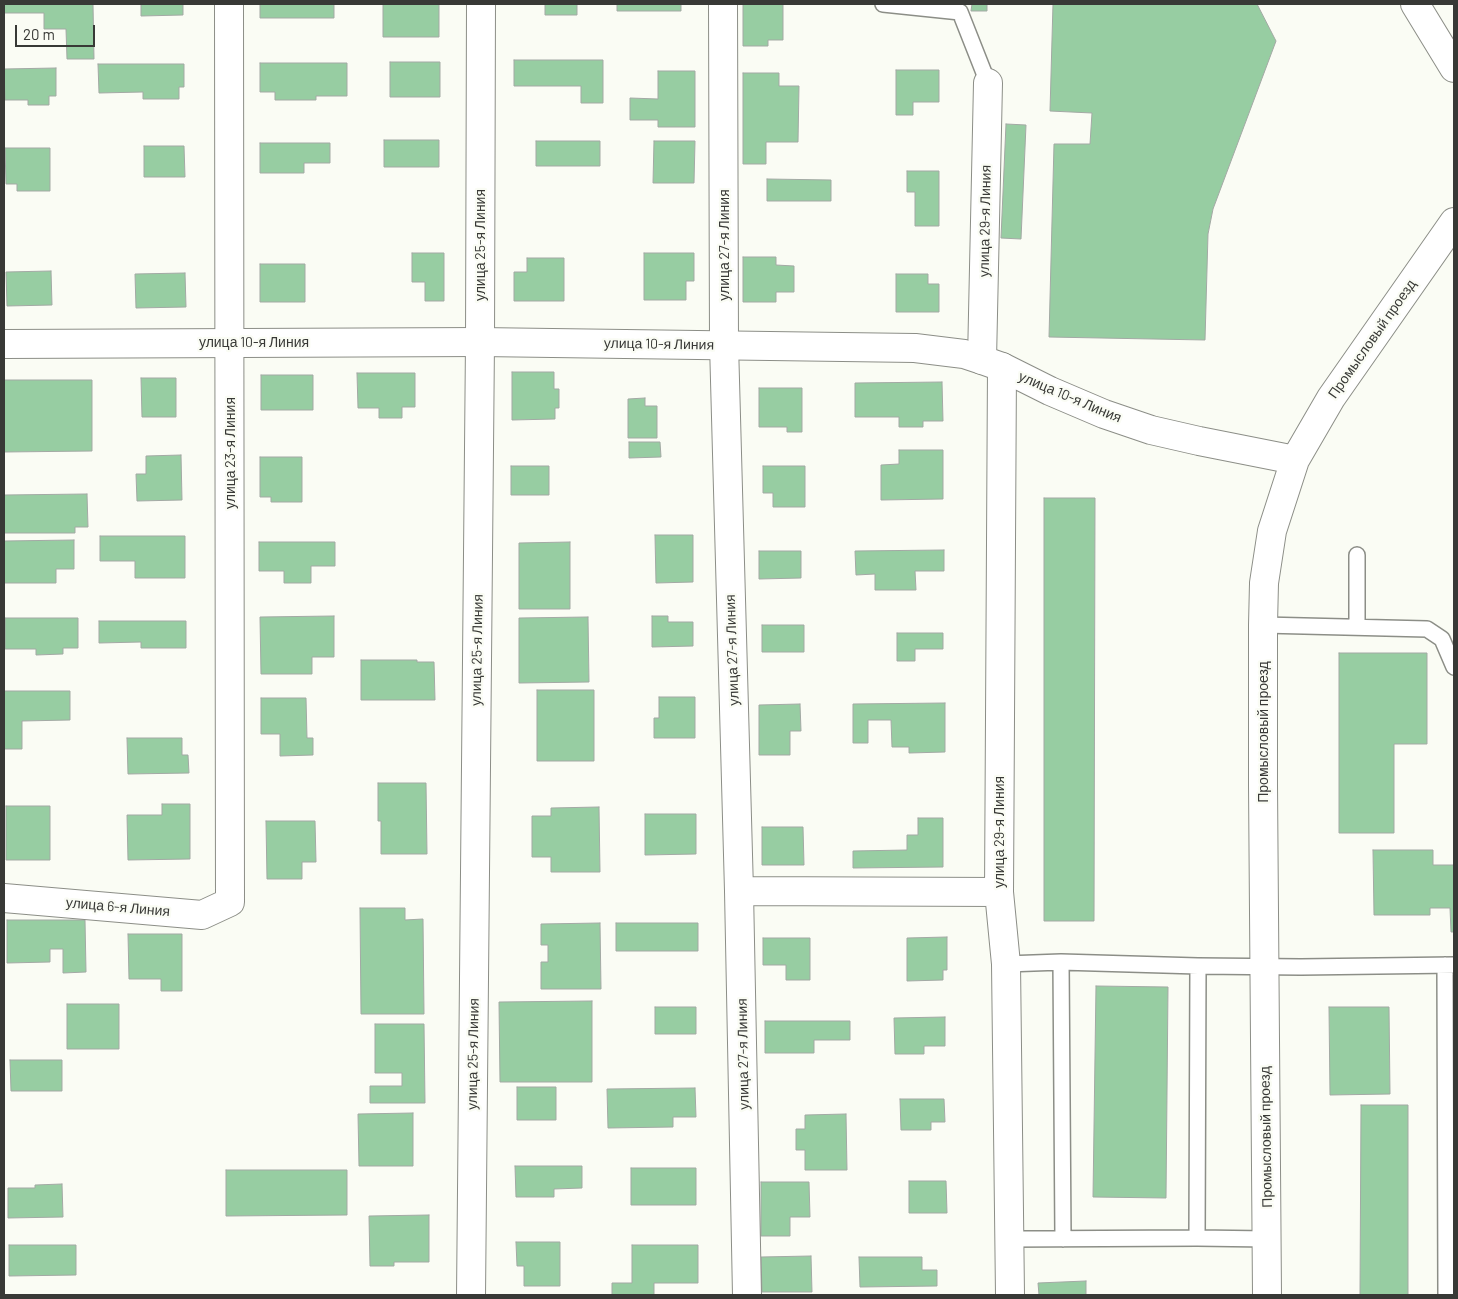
<!DOCTYPE html>
<meta charset="utf-8">
<style>
body{margin:0}
#map{position:relative;width:1458px;height:1299px;overflow:hidden;background:#fafcf4;font-family:Barlow,sans-serif}
canvas{display:block}
.frame{position:absolute;inset:0;border:5px solid #383936;pointer-events:none}
.scale{position:absolute;left:15px;top:25px;width:80px;height:22px;box-sizing:border-box;border:2px solid #383936;border-top:0;padding-left:6px;font-size:15px;line-height:18px;white-space:nowrap;color:#383936;-webkit-text-stroke:4px #fafcf4;paint-order:stroke}
</style>
<div id="map">
<canvas width="1458" height="1299"></canvas>
<div class="frame"></div>
<div class="scale">20 m</div>
</div>
<script>
const context = document.querySelector('canvas').getContext('2d');
context.lineJoin = 'round';
function fill(path, color) { context.fillStyle = color; context.fill(path, 'evenodd'); }
const poly = rows => new Path2D(rows.map(r => 'M' + r).join(''));
function stroke(path, color, width, dash) { context.strokeStyle = color; context.lineWidth = width; context.lineCap = dash ? 'butt' : 'round'; context.setLineDash(dash || []); context.stroke(path); }
function write(font, color, halo, rows, align = 'center') {
  context.font = font + ' Barlow,sans-serif'; context.lineWidth = 4.5; context.setLineDash([]); context.textBaseline = 'middle'; context.strokeStyle = halo; context.fillStyle = color; for (const [text, x, y, turn = 0] of rows) {
    context.save(); context.translate(x, y); context.rotate((+turn || 0) * Math.PI / 180); context.textAlign = isNaN(turn) ? turn : align; if (halo) context.strokeText(text, 0, 0); context.fillText(text, 0, 0); context.restore();
  }
}
const building = poly([
 [4,4,93,4,94,59,67,59,66,29,44,29,44,13,4,13,4,4],
 [141,4,183,4,183,15,141,16,141,4],
 [260,4,334,4,334,18,260,18,260,4],
 [383,4,439,4,439,37,383,37,383,4],
 [514,4,577,4,577,15,545,15,545,4,514,4],
 [617,4,681,4,681,11,617,11,617,4],
 [743,4,783,4,783,40,768,40,768,46,743,46,743,4],
 [972,4,987,4,987,11,971,11,972,4],
 [1053,4,1257,4,1276,41,1213,209,1208,234,1205,340,1049,337,1054,144,1090,144,1092,113,1050,111,1053,4],
 [514,60,603,60,603,103,581,103,581,86,514,86,514,60],
 [390,62,440,62,440,97,390,97,390,62],
 [260,63,347,63,347,96,316,96,316,100,275,100,275,92,260,92,260,63],
 [98,64,184,64,184,87,179,87,179,99,143,99,143,92,99,93,98,64],
 [56,68,56,96,49,96,49,105,28,105,28,100,5,100,4,69,56,68],
 [896,70,939,70,939,102,913,102,913,115,896,115,896,70],
 [658,71,695,71,695,127,658,127,658,120,630,120,630,98,658,99,658,71],
 [743,73,779,73,779,86,799,86,798,142,766,142,766,164,743,164,743,73],
 [1006,124,1026,125,1021,239,1001,238,1006,124],
 [384,140,439,140,439,167,384,167,384,140],
 [536,141,600,141,600,166,536,166,536,141],
 [654,141,695,141,694,183,653,183,654,141],
 [260,143,330,143,330,163,304,163,304,173,260,173,260,143],
 [144,146,184,146,185,177,144,177,144,146],
 [5,148,50,148,50,191,17,191,17,184,6,184,5,148],
 [907,171,939,171,939,226,915,226,915,192,907,192,907,171],
 [767,179,831,180,831,201,767,201,767,179],
 [412,253,444,253,444,301,425,301,425,282,412,282,412,253],
 [644,253,694,253,694,281,686,281,686,300,644,300,644,253],
 [743,257,776,257,776,265,794,266,794,292,776,292,776,302,743,302,743,257],
 [527,258,564,258,564,301,514,301,514,272,527,272,527,258],
 [260,264,305,264,305,302,260,302,260,264],
 [51,271,52,305,7,306,6,272,51,271],
 [185,273,186,307,136,308,135,274,185,273],
 [896,274,928,274,928,284,939,284,939,312,896,312,896,274],
 [512,372,554,372,554,389,559,389,559,408,555,408,555,419,512,420,512,372],
 [357,373,415,373,415,407,402,407,402,418,379,418,379,408,358,408,357,373],
 [261,375,313,375,313,410,261,410,261,375],
 [141,378,176,378,176,417,142,417,141,378],
 [4,380,92,380,92,451,4,452,4,380],
 [942,382,943,421,923,421,923,427,899,427,899,417,855,417,855,383,942,382],
 [759,388,802,388,802,432,787,432,787,427,759,427,759,388],
 [645,398,645,406,657,406,657,438,628,438,628,399,645,398],
 [629,442,660,442,661,457,629,458,629,442],
 [899,450,943,450,943,499,881,500,881,465,899,464,899,450],
 [181,455,182,500,137,501,136,474,146,474,146,456,181,455],
 [260,457,302,457,302,502,271,502,271,497,260,497,260,457],
 [511,466,549,466,549,495,511,495,511,466],
 [763,466,805,466,805,507,773,507,773,493,763,493,763,466],
 [87,494,88,527,75,527,75,533,4,533,4,495,87,494],
 [1044,498,1095,498,1094,921,1044,921,1044,498],
 [655,535,693,535,693,582,656,583,655,535],
 [100,536,185,536,185,578,135,578,135,561,100,561,100,536],
 [74,540,74,569,56,569,56,583,4,583,4,541,74,540],
 [259,542,335,542,335,566,311,566,311,583,284,583,284,571,259,571,259,542],
 [570,542,570,609,519,609,519,543,570,542],
 [944,550,944,571,915,571,916,590,875,590,875,574,856,575,855,551,944,550],
 [759,551,801,551,801,578,759,579,759,551],
 [334,616,334,657,312,657,312,674,261,674,260,617,334,616],
 [652,616,668,616,668,622,693,622,693,646,652,647,652,616],
 [588,617,589,682,519,683,519,618,588,617],
 [5,618,78,618,78,648,63,648,63,654,36,655,36,649,5,649,5,618],
 [99,621,186,621,186,648,141,648,141,642,99,643,99,621],
 [762,625,804,625,804,652,762,652,762,625],
 [897,633,943,633,943,649,915,649,915,661,897,661,897,633],
 [1339,653,1427,653,1427,744,1394,744,1394,833,1339,833,1339,653],
 [361,660,417,660,417,662,434,662,435,700,361,700,361,660],
 [537,690,594,690,594,761,537,761,537,690],
 [4,691,70,691,70,720,22,721,22,749,4,749,4,691],
 [659,697,695,697,695,738,654,738,654,718,659,718,659,697],
 [261,698,306,698,307,738,313,738,313,755,280,756,280,734,261,734,261,698],
 [945,703,945,752,909,753,909,747,892,747,891,720,868,720,868,743,853,743,853,704,945,703],
 [800,704,801,731,790,731,790,755,759,755,759,705,800,704],
 [127,738,182,738,182,755,188,755,189,773,128,774,127,738],
 [378,783,426,783,427,854,381,854,381,821,378,821,378,783],
 [162,804,190,804,190,859,128,860,127,815,162,815,162,804],
 [6,806,50,806,50,860,6,860,6,806],
 [599,807,600,872,551,872,551,857,532,857,532,816,551,816,551,808,599,807],
 [645,814,696,814,696,854,645,855,645,814],
 [918,818,943,818,943,867,853,868,853,851,907,850,907,835,918,835,918,818],
 [266,821,315,821,316,862,302,862,302,879,267,879,266,821],
 [762,827,803,827,804,865,762,865,762,827],
 [1373,850,1433,850,1433,865,1454,865,1454,932,1451,932,1450,908,1430,908,1430,915,1374,915,1373,850],
 [360,908,405,908,405,920,423,919,424,1014,361,1014,360,908],
 [7,920,85,920,86,972,63,973,63,949,50,949,50,962,7,963,7,920],
 [600,923,601,989,541,989,541,962,548,962,548,945,541,945,541,924,600,923],
 [616,923,698,923,698,951,616,951,616,923],
 [128,934,182,934,182,991,161,991,161,979,129,979,128,934],
 [947,937,947,970,943,970,943,980,907,981,907,938,947,937],
 [763,938,810,938,810,980,786,980,786,965,763,965,763,938],
 [1096,986,1168,987,1166,1198,1093,1197,1096,986],
 [592,1001,592,1082,500,1082,499,1002,592,1001],
 [67,1004,119,1004,119,1049,67,1049,67,1004],
 [655,1007,696,1007,696,1034,655,1034,655,1007],
 [1329,1007,1389,1007,1390,1094,1330,1095,1329,1007],
 [945,1017,945,1046,924,1046,924,1054,895,1054,894,1018,945,1017],
 [765,1021,850,1021,850,1040,814,1040,814,1053,765,1053,765,1021],
 [375,1024,424,1024,425,1103,370,1103,370,1086,402,1086,402,1073,375,1073,375,1024],
 [10,1060,62,1060,62,1091,11,1091,10,1060],
 [517,1087,556,1087,556,1120,517,1120,517,1087],
 [695,1088,696,1117,673,1117,673,1127,608,1128,607,1089,695,1088],
 [900,1099,944,1099,945,1122,931,1122,931,1130,901,1130,900,1099],
 [1361,1105,1408,1105,1408,1295,1360,1295,1361,1105],
 [413,1113,413,1166,359,1166,358,1114,413,1113],
 [846,1114,847,1170,805,1170,805,1150,796,1150,796,1129,805,1129,805,1115,846,1114],
 [515,1166,582,1166,582,1188,554,1189,554,1197,516,1197,515,1166],
 [631,1168,696,1168,696,1205,631,1205,631,1168],
 [226,1170,347,1170,347,1215,226,1216,226,1170],
 [909,1181,946,1181,947,1213,909,1213,909,1181],
 [761,1182,809,1182,810,1217,790,1217,790,1236,761,1236,761,1182],
 [62,1184,63,1217,8,1218,8,1188,35,1188,35,1185,62,1184],
 [429,1215,429,1262,394,1262,394,1266,370,1266,369,1216,429,1215],
 [516,1242,560,1242,560,1286,524,1286,524,1266,517,1266,516,1242],
 [9,1245,76,1245,76,1275,9,1276,9,1245],
 [632,1245,698,1245,698,1283,654,1283,654,1295,612,1295,612,1283,632,1283,632,1245],
 [811,1256,812,1292,762,1292,761,1257,811,1256],
 [859,1257,922,1257,922,1270,937,1270,937,1286,860,1287,859,1257],
 [1086,1281,1086,1295,1039,1295,1038,1283,1086,1281]
]);
fill(building, '#97cda2');
stroke(building, '#a3a9a4', 1);
const lane = poly([
 [883,4,960,12,988,83],
 [1263,625,1427,629,1442,639,1454,667],
 [1357,626,1357,555],
 [1061,962,1063,1239],
 [1006,964,1061,962,1198,966,1301,967,1454,965],
 [1445,965,1446,1295],
 [1197,1238,1198,966],
 [1009,1239,1197,1238,1268,1239]
]);
const street = poly([
 [723,4,724,344,739,891,747,1295],
 [982,360,988,83],
 [1002,367,999,892,1006,964,1010,1295],
 [739,891,999,892],
 [4,898,202,915,230,902,229,4],
 [471,1295,480,342,481,4]
]);
const secondary = poly([
 [1415,4,1454,68],
 [4,344,480,342,915,348,964,354,982,360,1002,367,1050,391,1104,414,1151,430,1199,441,1295,460],
 [1267,1295,1263,785,1263,625,1264,583,1272,531,1295,460,1331,398,1454,222]
]);
stroke(lane, '#8c8e87', 18);
stroke(street, '#8c8e87', 30);
stroke(secondary, '#8c8e87', 30);
stroke(lane, '#fff', 15);
stroke(street, '#fff', 28);
stroke(secondary, '#fff', 28);
write('14px', '#383936', '#fafcf4', [
 ["улица 29-я Линия",985,221,-89],
 ["улица 25-я Линия",480,245,-90],
 ["улица 27-я Линия",724,245,-90],
 ["Промысловый проезд",1372,339,-55],
 ["улица 10-я Линия",254,342],
 ["улица 10-я Линия",659,344,1],
 ["улица 10-я Линия",1070,397,23],
 ["улица 23-я Линия",230,453,-90],
 ["улица 25-я Линия",477,650,-89],
 ["улица 27-я Линия",732,650,-92],
 ["Промысловый проезд",1263,732,-90],
 ["улица 29-я Линия",999,832,-90],
 ["улица 6-я Линия",118,907,5],
 ["улица 25-я Линия",473,1054,-89],
 ["улица 27-я Линия",743,1054,-91],
 ["Промысловый проезд",1266,1137,-91]
]);
</script>
